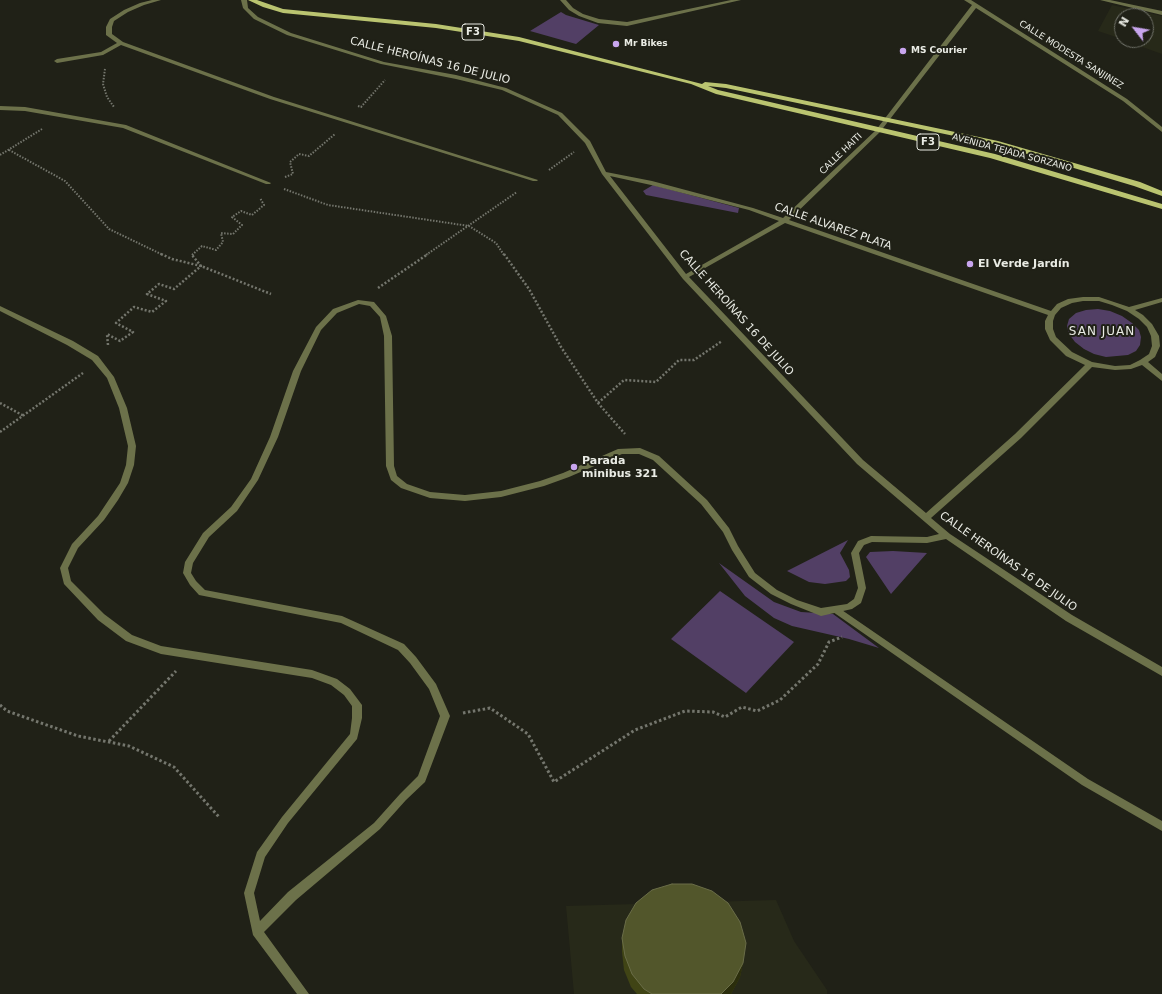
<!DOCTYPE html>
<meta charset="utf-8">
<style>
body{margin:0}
#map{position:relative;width:1162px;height:994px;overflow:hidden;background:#202117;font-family:"DejaVu Sans",sans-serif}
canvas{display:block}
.north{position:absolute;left:1114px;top:8px;width:40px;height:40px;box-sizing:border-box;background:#202117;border:1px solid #707269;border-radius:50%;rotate:301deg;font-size:11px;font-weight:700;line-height:16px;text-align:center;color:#e9ebe4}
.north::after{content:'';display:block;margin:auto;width:14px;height:18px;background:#c8a5ee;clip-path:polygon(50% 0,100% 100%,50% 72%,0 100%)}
</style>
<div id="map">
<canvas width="1162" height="994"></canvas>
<div class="north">N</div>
</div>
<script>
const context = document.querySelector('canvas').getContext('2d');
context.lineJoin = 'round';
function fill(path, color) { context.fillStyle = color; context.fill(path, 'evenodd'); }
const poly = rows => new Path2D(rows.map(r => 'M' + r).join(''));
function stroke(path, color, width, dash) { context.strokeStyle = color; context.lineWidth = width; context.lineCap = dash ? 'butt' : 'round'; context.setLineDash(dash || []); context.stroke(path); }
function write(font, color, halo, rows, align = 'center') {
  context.font = font + ' "DejaVu Sans",sans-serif'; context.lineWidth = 4; context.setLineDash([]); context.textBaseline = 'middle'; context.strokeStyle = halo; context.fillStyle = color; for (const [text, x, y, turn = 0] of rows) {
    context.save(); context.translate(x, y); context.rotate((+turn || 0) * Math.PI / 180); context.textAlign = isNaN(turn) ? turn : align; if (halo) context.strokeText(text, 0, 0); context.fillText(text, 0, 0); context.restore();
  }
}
fill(poly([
 [1112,5,1162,16,1162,54,1123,40,1146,40,1146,16,1122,16,1122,39,1098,31],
 [776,900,794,941,827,990,827,994,574,994,566,906]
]), '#272919');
fill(poly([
 [561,12,566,15,599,25,576,44,530,31],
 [653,185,739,208,738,213,646,195,643,191],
 [1098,309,1110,311,1122,316,1132,323,1139,330,1141,337,1140,345,1136,351,1128,355,1106,357,1094,354,1084,349,1075,342,1069,334,1067,326,1069,319,1076,313,1086,310],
 [848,540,840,553,849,570,850,577,846,581,825,584,809,582,787,571],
 [893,551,927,553,891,594,866,557,870,552],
 [719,563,774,602,801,612,833,614,879,648,849,639,792,626,774,618,745,596],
 [720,591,794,642,746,693,671,639]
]), '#523f65');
stroke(poly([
 [105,69,103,84,107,97,114,107],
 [358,106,361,107,385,80],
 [9,150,65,181,109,229,163,255],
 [0,155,42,129],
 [549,170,574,152],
 [285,177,293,174,290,162,299,154,309,156,335,134],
 [284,189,328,205,469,226,496,243,504,255],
 [192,255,202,246,216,250,223,242,221,233,233,234,242,225,232,217,241,211,252,215,264,205,260,198],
 [426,255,517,192]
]), '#74766d', 2, [1.5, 1.5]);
stroke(poly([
 [161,254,172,259,201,266,271,294],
 [504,254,529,289,561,347,598,403,625,434],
 [378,288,428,254],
 [108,345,107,334,120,341,133,332,116,323,134,307,152,312,166,301,147,294,159,284,174,289,201,266,192,255,193,254],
 [0,403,24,416],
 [598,403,624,380,656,382,679,360,694,360,722,341],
 [0,432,83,373]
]), '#74766d', 2.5, [2, 2]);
stroke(poly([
 [0,705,7,711,78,736,129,746,174,767,219,817],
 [463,713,490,708,528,734,554,782,635,730,685,711,713,712,725,717,742,707,757,711,780,700,818,664,829,642,842,637],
 [109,741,176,671]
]), '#74766d', 3, [2.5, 2.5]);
fill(poly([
 [836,606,1088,779,1162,821,1162,831,1082,785,833,612,832,610,833,608,836,606]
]), '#6c714a');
fill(poly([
 [152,0,161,0,144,5,128,12,114,21,112,27,112,34,123,42,274,97,538,180,537,181,533,181,270,99,121,45,103,55,57,63,54,61,57,59,101,52,117,43,106,35,106,27,110,19,124,10,140,3,152,0],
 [241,0,247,0,248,8,258,17,291,33,384,62,456,75,506,88,562,113,590,141,606,172,652,181,753,208,783,218,876,130,972,5,964,0,971,0,1127,99,1162,127,1162,132,1123,101,976,8,880,132,789,220,1051,311,1057,304,1068,299,1083,297,1099,297,1129,307,1162,298,1162,302,1135,310,1143,315,1152,324,1159,336,1160,346,1155,357,1148,362,1162,374,1162,381,1142,365,1131,369,1115,370,1092,367,1021,438,931,518,950,534,1072,615,1162,667,1162,676,1066,621,946,539,927,543,872,542,864,545,859,553,866,588,861,603,852,609,821,616,791,604,771,594,749,577,732,550,723,532,701,504,653,460,639,454,622,454,569,477,544,486,501,497,465,501,430,498,401,488,391,480,386,466,384,336,380,317,370,306,359,304,337,313,321,330,301,371,278,437,258,480,237,511,209,537,193,563,191,573,196,581,205,590,342,616,404,644,416,657,436,684,450,716,425,782,406,800,380,829,296,900,264,932,309,994,297,994,253,935,244,893,257,852,282,817,350,734,352,718,352,706,344,695,331,685,312,678,161,654,126,641,98,620,64,584,60,568,72,544,98,516,120,483,126,465,128,446,119,408,107,378,92,360,67,345,0,311,0,306,73,341,98,356,114,377,127,408,136,446,134,465,128,483,118,500,104,520,78,548,68,568,71,581,104,614,132,635,161,646,312,670,337,679,350,689,362,705,362,718,357,739,288,823,265,857,254,893,260,921,288,892,374,823,400,794,418,776,440,716,429,689,410,663,398,650,341,623,199,595,190,585,183,573,185,562,203,533,231,507,251,479,270,437,293,371,316,327,333,309,358,300,374,302,386,316,392,336,394,466,397,476,407,484,430,492,465,495,501,491,540,481,563,473,618,449,640,448,659,456,707,500,729,528,738,546,755,573,777,590,797,600,821,608,847,604,854,599,858,588,851,553,858,541,871,536,927,537,939,534,857,464,683,279,602,174,585,143,558,115,502,90,456,79,381,64,287,35,254,19,243,8,241,0],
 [610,176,651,185,749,210,779,221,686,274,610,176],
 [785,223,1048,315,1045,321,1045,329,1050,340,1066,356,1085,365,1015,434,926,513,863,460,689,277,785,223],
 [1083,301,1099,301,1112,305,1127,311,1139,319,1147,327,1151,336,1152,346,1149,354,1140,360,1130,365,1115,366,1092,362,1072,352,1056,337,1053,329,1053,321,1055,315,1061,308,1072,303,1083,301],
 [560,0,566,0,573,8,583,14,599,19,627,22,731,0,741,0,627,26,598,23,579,16,569,10,560,0],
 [1100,0,1110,0,1162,11,1162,15,1100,0],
 [0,106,25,107,126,125,271,183,270,184,266,184,123,128,25,111,0,110,0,106]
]), '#6c714a');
fill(poly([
 [248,0,257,0,283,9,436,24,519,37,702,84,705,82,726,84,998,141,1140,182,1162,191,1162,196,1134,186,997,145,726,88,708,86,718,90,995,154,1162,204,1162,209,990,158,716,94,691,84,519,41,436,28,283,13,263,7,248,0]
]), '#bac470');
fill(poly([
 [622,938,743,963,740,977,731,994,637,994,631,987,624,970,622,952]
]), '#404415');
fill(poly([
 [743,963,740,977,731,994,721,994]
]), '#2b2e0c');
const building = poly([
 [672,884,692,884,712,891,728,903,740,922,746,943,743,963,733,982,721,994,652,994,644,989,632,974,625,956,622,938,626,920,636,903,652,890,672,884]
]);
fill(building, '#52562b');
stroke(building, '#6a6d48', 1);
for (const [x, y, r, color] of [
 [616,44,4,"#c8a5ee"],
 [903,51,4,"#c8a5ee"],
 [970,264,4,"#c8a5ee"],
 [574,467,4,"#c8a5ee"]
]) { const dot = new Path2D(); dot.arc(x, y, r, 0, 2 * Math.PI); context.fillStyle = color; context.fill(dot); stroke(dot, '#202117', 1.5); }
write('bold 9px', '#e9ebe4', '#202117', [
 ["Mr Bikes",624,44],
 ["MS Courier",911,51]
], 'left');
write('9px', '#e9ebe4', '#202117', [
 ["CALLE MODESTA SANJINEZ",1071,55,32],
 ["AVENIDA TEJADA SORZANO",1012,153,15],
 ["CALLE HAITI",841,154,-44]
]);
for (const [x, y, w] of [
 [473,32,22],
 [928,142,22]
]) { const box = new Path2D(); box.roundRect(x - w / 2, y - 8, w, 16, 3); context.fillStyle = '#202117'; context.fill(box); stroke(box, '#e9ebe4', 1); }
write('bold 10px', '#e9ebe4', null, [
 ["F3",473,32],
 ["F3",928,142]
]);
write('11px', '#e9ebe4', '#202117', [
 ["CALLE HEROÍNAS 16 DE JULIO",430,61,14],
 ["CALLE ALVAREZ PLATA",833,227,19],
 ["CALLE HEROÍNAS 16 DE JULIO",736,313,48],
 ["CALLE HEROÍNAS 16 DE JULIO",1008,562,35]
]);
write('bold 11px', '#e9ebe4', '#202117', [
 ["El Verde Jardín",978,264],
 ["Parada",582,461],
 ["minibus 321",582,474]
], 'left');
context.letterSpacing = '1px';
write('12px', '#e9ebe4', '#202117', [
 ["SAN JUAN",1102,332]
]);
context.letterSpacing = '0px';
</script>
